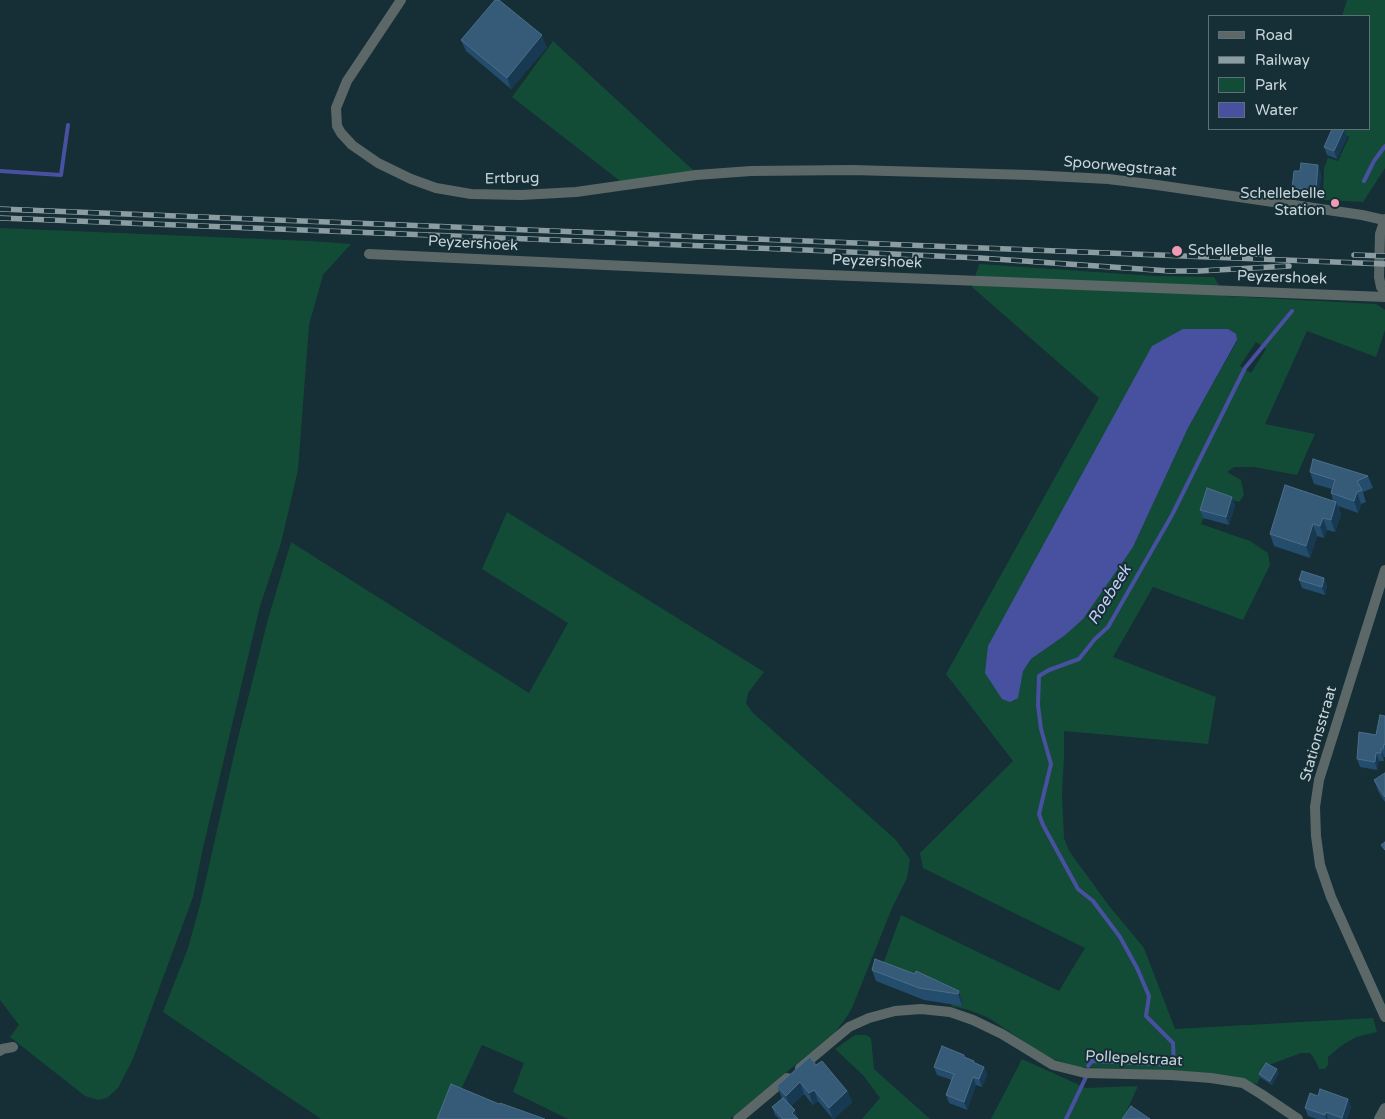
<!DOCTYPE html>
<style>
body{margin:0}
#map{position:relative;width:1385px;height:1119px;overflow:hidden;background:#162e35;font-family:"Varela Round",sans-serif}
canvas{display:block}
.legend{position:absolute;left:1208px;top:15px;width:162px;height:115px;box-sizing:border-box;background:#162e35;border:1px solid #5d7177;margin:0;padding:6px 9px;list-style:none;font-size:15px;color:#c7d5d9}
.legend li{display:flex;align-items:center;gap:10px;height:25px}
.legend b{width:25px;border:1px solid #5d7177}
</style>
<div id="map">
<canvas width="1385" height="1119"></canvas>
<ul class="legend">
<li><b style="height:6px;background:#5c6867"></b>Road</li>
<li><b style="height:6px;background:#8c9da2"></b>Railway</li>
<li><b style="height:14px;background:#124c36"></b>Park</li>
<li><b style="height:14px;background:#4850a0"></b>Water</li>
</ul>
</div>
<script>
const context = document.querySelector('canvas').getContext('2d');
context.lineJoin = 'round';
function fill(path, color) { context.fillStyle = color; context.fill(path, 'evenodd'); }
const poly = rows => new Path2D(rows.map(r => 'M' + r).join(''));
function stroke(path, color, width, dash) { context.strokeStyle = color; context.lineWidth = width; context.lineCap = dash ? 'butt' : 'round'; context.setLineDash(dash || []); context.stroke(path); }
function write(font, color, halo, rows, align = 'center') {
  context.font = font + ' "Varela Round",sans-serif'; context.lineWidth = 4; context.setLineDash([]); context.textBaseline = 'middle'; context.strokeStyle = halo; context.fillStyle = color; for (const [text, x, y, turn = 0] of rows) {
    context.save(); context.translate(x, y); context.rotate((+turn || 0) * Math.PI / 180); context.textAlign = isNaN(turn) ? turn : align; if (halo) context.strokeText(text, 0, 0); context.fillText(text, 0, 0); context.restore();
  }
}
fill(poly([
 [1347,0,1385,0,1385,168,1363,202,1323,200,1324,168,1328,158,1338,161,1349,137,1334,129,1369,129,1369,16,1342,16],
 [553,41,694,171,620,181,512,97],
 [0,228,310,241,351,244,323,275,309,325,298,470,281,543,260,606,203,848,193,897,133,1059,118,1088,107,1098,98,1100,85,1096,10,1037,19,1025,0,1000],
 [979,264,1155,276,1214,277,1225,296,1376,304,1385,310,1385,330,1376,357,1307,331,1265,424,1315,434,1297,475,1254,467,1234,467,1227,472,1241,480,1244,495,1239,502,1214,495,1201,524,1250,541,1268,553,1270,565,1243,620,1153,587,1113,657,1216,697,1208,744,1064,731,1064,757,1062,793,1064,838,1069,851,1110,907,1144,948,1175,1029,1373,1018,1377,1032,1356,1037,1341,1046,1328,1057,1328,1065,1325,1069,1319,1069,1315,1060,1310,1053,1301,1053,1266,1066,1257,1084,1221,1075,1180,1071,1080,1067,1053,1059,1029,1045,989,1018,969,1010,951,1006,955,998,882,967,901,915,1059,991,1085,948,923,868,920,853,1013,761,946,674,1099,398,972,287],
 [1228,329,1237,341,1188,428,1133,547,1064,636,1031,659,1023,671],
 [1256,342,1266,349,1251,373,1240,366],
 [507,512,764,672,748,693,746,703,752,712,895,839,910,859,907,878,892,908,852,1008,844,1021,834,1033,730,1119,568,1119,513,1092,524,1063,482,1045,447,1119,321,1119,163,1012,188,948,201,901,236,746,268,619,291,542,529,693,568,623,482,569],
 [855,1035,866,1035,871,1038,874,1069,930,1119,862,1119,880,1098,863,1075,835,1049],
 [1022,1059,1086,1088,1138,1086,1123,1119,991,1119]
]), '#124c36');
fill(poly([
 [1183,329,1228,329,1236,334,1237,340,1188,428,1133,547,1083,619,1064,636,1031,659,1023,671,1018,698,1010,702,1002,699,985,673,988,646,1152,346]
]), '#4850a0');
stroke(poly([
 [0,171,61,175,68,125],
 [1364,181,1374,161,1385,146],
 [1088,1066,1092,1061,1174,1065,1173,1043,1146,1016,1149,996,1137,968,1120,937,1093,901,1078,889,1043,825,1039,814,1051,764,1041,729,1038,705,1039,676,1049,670,1079,659,1095,639,1108,627,1172,515,1245,368,1292,311],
 [1066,1119,1086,1077]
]), '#4850a0', 4);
stroke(poly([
 [401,0,347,81,336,108,337,126,341,133,352,145,378,163,411,179,436,188,471,194,521,195,576,192,696,175,751,171,852,170,1030,175,1108,179,1157,185,1362,215,1384,220],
 [369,254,777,273,1385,297],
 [0,1051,2,1049,13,1047],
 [800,1068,849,1027,869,1018,895,1011,921,1009,950,1012,973,1020,1002,1034,1053,1065,1085,1073,1171,1075,1211,1078,1243,1083,1261,1094,1298,1119],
 [738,1119,787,1078]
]), '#5c6867', 10);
stroke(poly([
 [1385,219,1380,234,1379,277,1381,287,1385,292],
 [1385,570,1319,780,1315,807,1316,836,1320,865,1331,897,1385,1017],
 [1379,1119,1385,1108]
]), '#5c6867', 10);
const rail = poly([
 [0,209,1385,264],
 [0,218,806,250,980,258,1170,271,1199,271,1289,266],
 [1354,255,1385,256]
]);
stroke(rail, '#8c9da2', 5.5);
stroke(rail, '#162e35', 4, [11]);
fill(poly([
 [461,40,547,47,511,89,466,51],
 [1347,137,1337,159,1327,155,1324,147],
 [1321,173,1319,198,1295,196,1292,188],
 [1310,472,1368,476,1373,488,1363,492,1366,502,1361,504,1358,513,1338,506,1341,514,1335,532,1327,530,1324,538,1317,536,1310,558,1274,546,1270,534,1333,501,1331,493,1332,489,1314,484],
 [1232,497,1235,505,1229,525,1203,518,1200,510],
 [1324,578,1327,586,1325,595,1302,588,1299,580],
 [1385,716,1385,757,1384,757,1384,761,1379,761,1377,770,1360,767,1357,759,1376,735],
 [1385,773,1385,802,1378,791,1374,780],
 [872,970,959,991,963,1003,962,1006,924,1000,876,981],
 [965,1057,974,1061,975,1063,984,1067,987,1075,982,1087,976,1085,967,1110,949,1103,946,1095,952,1080,937,1075,934,1067],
 [816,1065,847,1091,852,1102,834,1119,833,1119,818,1101,813,1105,804,1094,791,1106,798,1119,779,1119,775,1115,772,1107,782,1098,777,1086],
 [1279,1073,1272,1085,1261,1078,1259,1074],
 [1318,1096,1348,1099,1351,1107,1347,1119,1317,1119,1308,1116,1305,1108]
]), '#244c6d');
fill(poly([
 [542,35,547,47,511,89,507,78],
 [1344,129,1347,137,1337,159,1334,151],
 [1318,165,1321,173,1319,198,1316,190],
 [1357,492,1361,504,1358,513,1354,501],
 [1232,497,1235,505,1229,525,1226,517],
 [1336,502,1341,514,1335,532,1331,520],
 [1323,518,1327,530,1324,538,1320,526],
 [1313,524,1317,536,1310,558,1306,546],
 [1324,578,1327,586,1325,595,1322,587],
 [1381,749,1384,757,1384,761,1381,753],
 [1376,753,1379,761,1377,770,1375,762],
 [959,991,963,1003,962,1006,958,994],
 [984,1067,987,1075,982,1087,979,1079],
 [1277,1069,1279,1073,1272,1085,1270,1081],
 [973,1077,976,1085,967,1110,964,1102],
 [800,1082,804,1094,790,1107,786,1096],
 [814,1090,818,1101,813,1105,809,1093],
 [847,1091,852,1102,834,1119,833,1119,829,1108],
 [1348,1099,1351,1107,1347,1119,1343,1119,1342,1118],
 [795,1110,798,1118,792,1113],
 [1326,1112,1328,1119,1326,1119,1325,1115]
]), '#173a52');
const building = poly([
 [495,0,499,0,542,35,507,78,461,40,495,0],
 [1332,129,1344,129,1334,151,1324,147,1332,129],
 [1301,163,1318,165,1316,190,1292,188,1294,171,1300,171,1301,163],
 [1313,459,1368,476,1357,481,1362,490,1357,492,1354,501,1331,493,1335,480,1310,472,1313,459],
 [1285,485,1336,502,1331,520,1323,518,1320,526,1313,524,1306,546,1270,534,1285,485],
 [1207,488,1232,497,1226,517,1200,510,1207,488],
 [1302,571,1324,578,1322,587,1299,580,1302,571],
 [1380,715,1385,716,1385,745,1384,744,1383,749,1381,749,1381,753,1376,753,1375,762,1357,759,1359,732,1376,735,1380,715],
 [1385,773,1385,797,1374,780,1385,773],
 [1385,842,1385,850,1381,845,1385,842],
 [875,959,915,974,916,971,959,991,958,994,919,988,872,970,875,959],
 [942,1046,964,1055,964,1057,974,1061,973,1062,984,1067,979,1079,973,1077,964,1102,946,1095,954,1074,934,1067,942,1046],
 [810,1057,816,1065,822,1061,847,1091,829,1108,814,1090,809,1093,800,1082,786,1096,777,1086,810,1057],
 [1266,1063,1277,1069,1270,1081,1259,1074,1266,1063],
 [451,1084,499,1104,500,1103,545,1119,437,1119,451,1084],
 [1320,1089,1348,1099,1342,1118,1326,1112,1325,1115,1305,1108,1310,1093,1318,1096,1320,1089],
 [783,1098,795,1110,792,1113,798,1119,783,1119,772,1107,783,1098],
 [1131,1106,1150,1119,1122,1119,1131,1106]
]);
fill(building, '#365b79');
stroke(building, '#4c6e88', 1);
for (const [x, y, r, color] of [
 [1335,203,5,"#f09ab5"],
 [1177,251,6,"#f09ab5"]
]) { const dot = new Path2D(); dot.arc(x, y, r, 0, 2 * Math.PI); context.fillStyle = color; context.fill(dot); stroke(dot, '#162e35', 2); }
write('15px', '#c7d5d9', '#162e35', [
 ["Spoorwegstraat",1120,167,5],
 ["Ertbrug",512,179,-1],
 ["Peyzershoek",473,244,3],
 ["Peyzershoek",877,262,2],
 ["Peyzershoek",1282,278,2],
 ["Stationsstraat",1319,734,-74],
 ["Pollepelstraat",1134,1059,3]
]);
write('15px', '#c7d5d9', '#162e35', [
 ["Schellebelle",1325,194],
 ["Station",1325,211],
 ["Schellebelle",1188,251,"left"]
], 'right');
write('italic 16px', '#c2cbf7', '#162e35', [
 ["Roebeek",1110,595,-58]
]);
</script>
